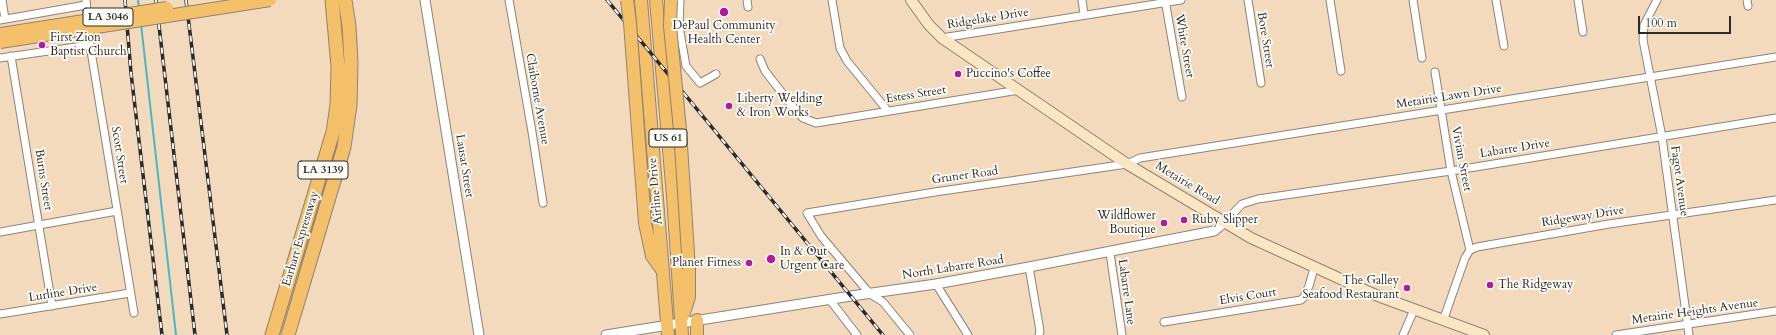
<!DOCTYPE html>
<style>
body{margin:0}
#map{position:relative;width:1776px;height:335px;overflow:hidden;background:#f4dabd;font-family:Cardo,serif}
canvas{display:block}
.scale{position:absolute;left:1638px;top:16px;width:93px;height:18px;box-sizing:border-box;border:2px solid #2b2b2b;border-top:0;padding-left:5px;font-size:12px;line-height:14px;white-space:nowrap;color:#2b2b2b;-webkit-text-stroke:3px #fdfcf7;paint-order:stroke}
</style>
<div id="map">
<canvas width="1776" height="335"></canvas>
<div class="scale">100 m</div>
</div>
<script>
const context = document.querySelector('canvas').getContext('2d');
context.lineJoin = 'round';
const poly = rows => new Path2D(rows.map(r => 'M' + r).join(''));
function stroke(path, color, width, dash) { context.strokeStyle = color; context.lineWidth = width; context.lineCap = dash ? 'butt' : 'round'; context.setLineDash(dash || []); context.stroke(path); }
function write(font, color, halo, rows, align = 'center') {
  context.font = font + ' Cardo,serif'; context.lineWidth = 3.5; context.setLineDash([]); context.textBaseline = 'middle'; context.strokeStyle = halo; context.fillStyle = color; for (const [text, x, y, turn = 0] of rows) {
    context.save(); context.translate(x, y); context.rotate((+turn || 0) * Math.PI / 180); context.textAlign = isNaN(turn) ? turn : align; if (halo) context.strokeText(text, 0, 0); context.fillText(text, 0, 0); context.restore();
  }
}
stroke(poly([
 [138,0,139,8],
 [141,24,176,335]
]), '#49b7c3', 2);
const minor = poly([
 [2,0,5,19],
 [86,0,90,45,134,313],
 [509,0,532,132,543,203],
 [680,0,679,26,686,66,700,83,716,74],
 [747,0,748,7],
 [832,0,840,48,847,61,887,110],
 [1082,0,1084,14],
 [1165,0,1182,97],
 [1248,0,1261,83],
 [1330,0,1341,71],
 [1413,0,1422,58],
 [1496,0,1504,46],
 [1578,0,1583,32],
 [1657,0,1644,25,1643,40,1662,137,1689,335],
 [1747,0,1748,6],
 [0,20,86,5],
 [942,38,1181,0],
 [11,56,52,306],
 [0,58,90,45],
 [760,59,765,71,797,112,803,118,816,123,1019,90],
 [1435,72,1451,171,1470,250],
 [1225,222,1242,204,1258,199,1451,171,1776,118],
 [0,232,117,211],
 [1110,253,1122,335],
 [1029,267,1040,331,1039,335],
 [936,284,968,335],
 [830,300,857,335],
 [0,314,130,293],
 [1443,321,1465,258,1470,250,1477,247,1609,224,1776,200],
 [1164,322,1301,300,1304,297,1309,286,1314,268],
 [910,335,883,302,870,294,821,236,807,213,935,192,1127,164,1140,158,1776,57],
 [1403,335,1414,310],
 [1616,335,1776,311]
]);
const tertiary = poly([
 [425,0,479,335],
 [606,335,851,296,936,284,1029,267,1214,231,1225,222]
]);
const secondary = poly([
 [911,0,929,25,942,38,1127,164,1251,238,1378,296,1484,335]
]);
const trunk = poly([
 [641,0,668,335],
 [656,0,673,196,682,335],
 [645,223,652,256,662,270],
 [683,316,689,297,689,269],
 [697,335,697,320]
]);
const motorway = poly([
 [272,335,333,132,337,105,338,66,332,0],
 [288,335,344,147,350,105,351,62,349,26,345,0]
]);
stroke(minor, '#908274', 9);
stroke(tertiary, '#908274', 11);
stroke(secondary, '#908274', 12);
stroke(trunk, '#908274', 14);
stroke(motorway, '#908274', 15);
stroke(minor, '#fff', 7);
stroke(tertiary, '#fff', 9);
stroke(secondary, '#fbe6c3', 10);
stroke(trunk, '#f4c16a', 12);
stroke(motorway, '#f4c16a', 13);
const rail = poly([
 [125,0,131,73,162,335],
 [156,0,195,335],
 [186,0,227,335],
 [607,0,883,335]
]);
stroke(rail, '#2b2b2b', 3.5);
stroke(rail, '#fdfcf7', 2, [6]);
const trunkBridge = poly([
 [627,0,630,23,645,223],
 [671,0,670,26,680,130,689,269],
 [0,34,167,8],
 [0,42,270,0]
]);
stroke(trunkBridge, '#908274', 14, []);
stroke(trunkBridge, '#f4c16a', 12);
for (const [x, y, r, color] of [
 [724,12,5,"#b5179e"],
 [42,45,4,"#b5179e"],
 [958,74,4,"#b5179e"],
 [729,106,4,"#b5179e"],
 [1184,220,4,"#b5179e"],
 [1164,223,4,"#b5179e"],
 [771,259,5,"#b5179e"],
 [749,263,4,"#b5179e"],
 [1490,285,4,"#b5179e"],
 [1407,288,4,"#b5179e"]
]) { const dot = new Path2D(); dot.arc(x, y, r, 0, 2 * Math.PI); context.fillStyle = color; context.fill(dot); stroke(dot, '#fdfcf7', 1.5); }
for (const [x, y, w] of [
 [108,17,50],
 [668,138,38],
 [323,170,50]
]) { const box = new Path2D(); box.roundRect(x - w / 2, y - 9, w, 18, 3); context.fillStyle = '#fdfcf7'; context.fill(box); stroke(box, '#2b2b2b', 1); }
write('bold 11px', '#2b2b2b', null, [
 ["LA 3046",108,17],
 ["US 61",668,138],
 ["LA 3139",323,170]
]);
write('12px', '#2b2b2b', '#fdfcf7', [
 ["Ridgelake Drive",988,19,-9],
 ["Bore Street",1265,40,81],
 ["White Street",1184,46,80],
 ["Estess Street",916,95,-9],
 ["Metairie Lawn Drive",1449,97,-9],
 ["Claiborne Avenue",537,99,80],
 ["Labarre Drive",1515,149,-9],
 ["Scott Street",119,155,81],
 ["Vivian Street",1461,159,79],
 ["Lausat Street",464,166,81],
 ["Gruner Road",965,176,-8],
 ["Burns Street",43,180,81],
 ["Fagot Avenue",1679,181,82],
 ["Metairie Road",1187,184,31],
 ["Airline Drive",656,191,-95],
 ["Ridgeway Drive",1583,217,-9],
 ["Earhart Expressway",301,239,-73],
 ["North Labarre Road",953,268,-9],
 ["Labarre Lane",1126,292,82],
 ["Lurline Drive",63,293,-9],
 ["Elvis Court",1248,297,-9],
 ["Metairie Heights Avenue",1695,312,-8]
]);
write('12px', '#2b2b2b', '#fdfcf7', [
 ["DePaul Community",724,26,"center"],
 ["Health Center",724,40,"center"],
 ["First Zion",50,38],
 ["Baptist Church",50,52],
 ["Puccino's Coffee",966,74],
 ["Liberty Welding",737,99],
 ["& Iron Works",737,113],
 ["Wildflower",1156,216,"right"],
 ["Boutique",1156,230,"right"],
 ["Ruby Slipper",1192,220],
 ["In & Out",780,252],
 ["Urgent Care",780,266],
 ["Planet Fitness",741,263,"right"],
 ["The Galley",1399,281,"right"],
 ["Seafood Restaurant",1399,295,"right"],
 ["The Ridgeway",1498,285]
], 'left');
</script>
